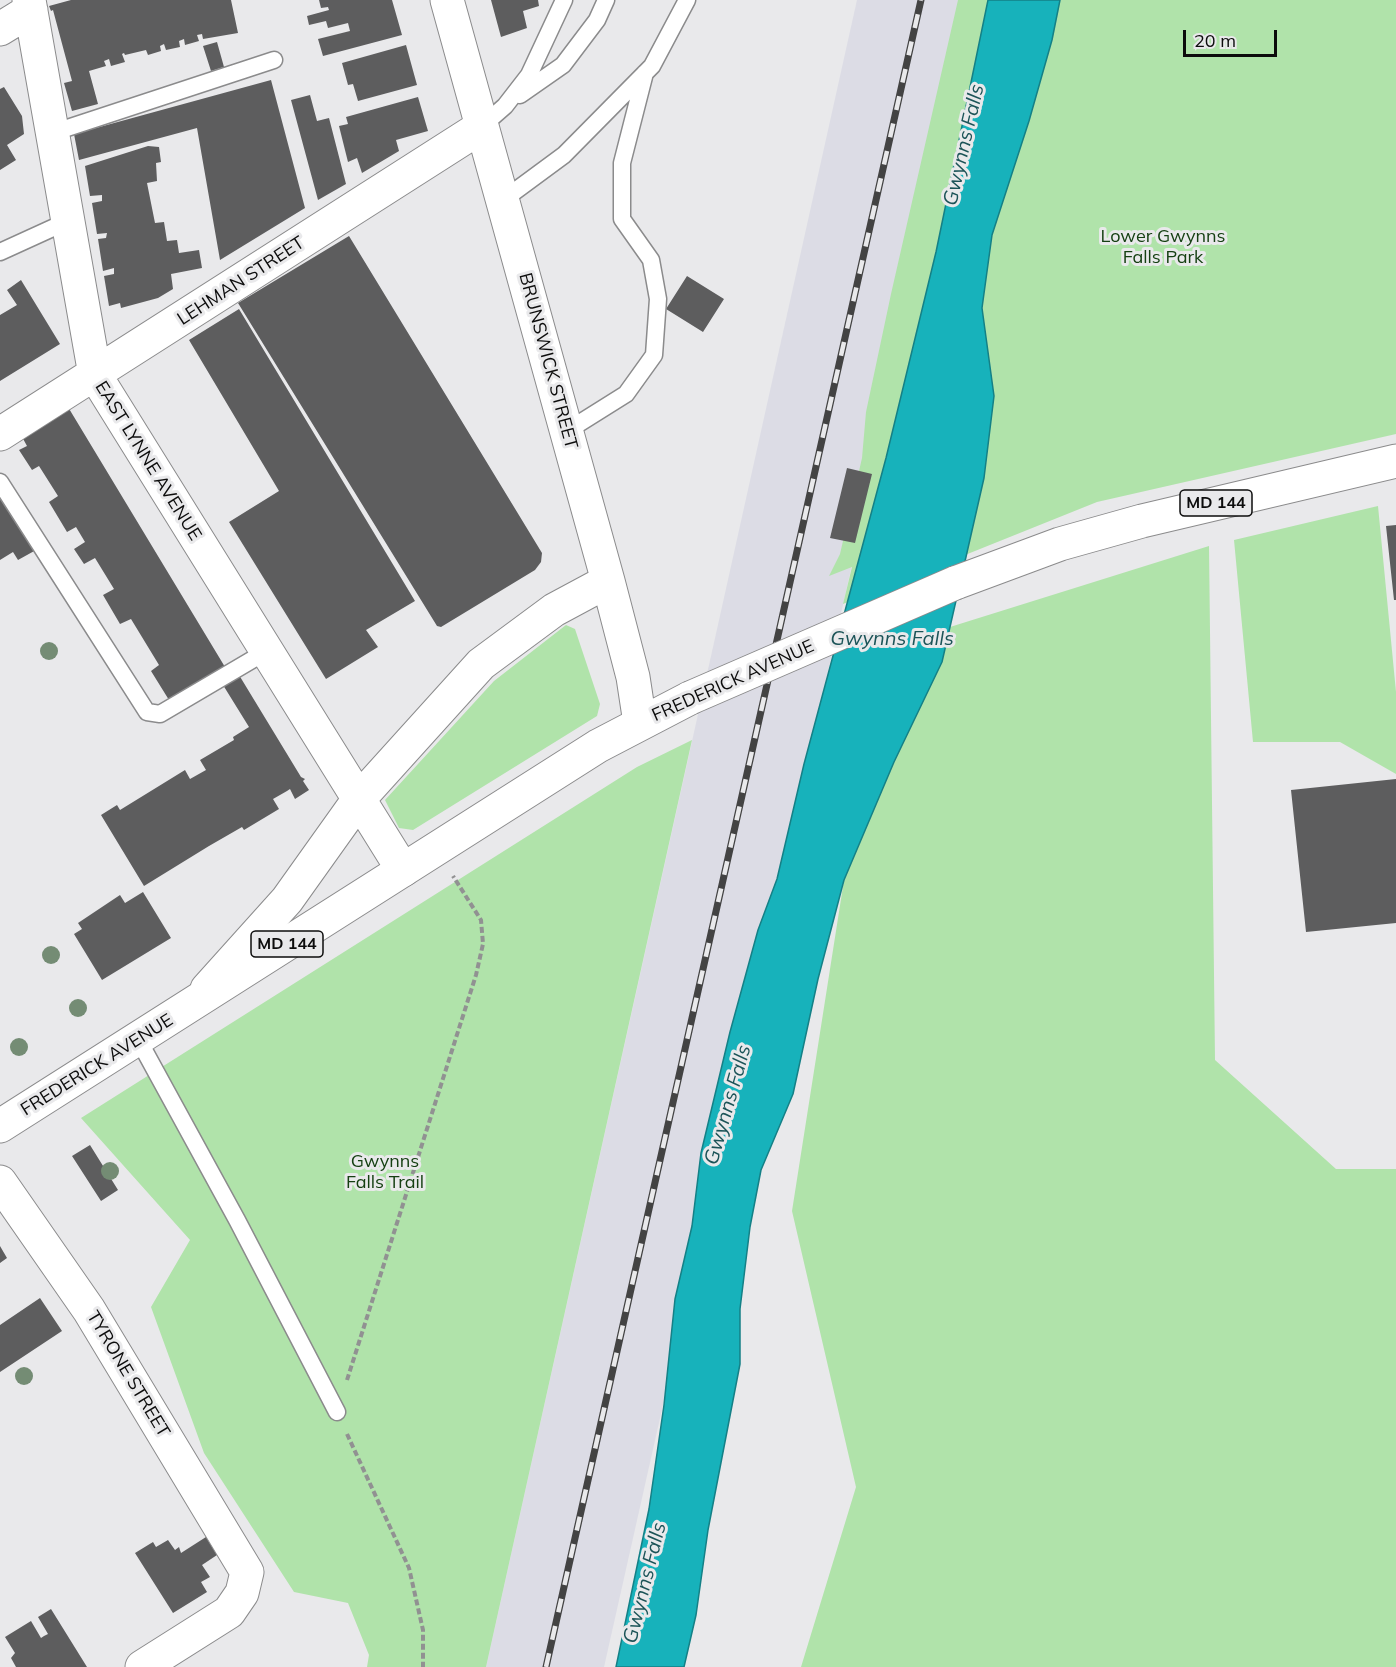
<!DOCTYPE html>
<style>
body{margin:0}
#map{position:relative;width:1396px;height:1667px;overflow:hidden;background:#e9e9eb;font-family:Mulish,sans-serif}
canvas{display:block}
.scale{position:absolute;left:1183px;top:30px;width:94px;height:27px;box-sizing:border-box;border:3px solid #0c0c0c;border-top:0;padding-left:8px;font-size:18px;line-height:21px;white-space:nowrap;color:#0c0c0c;-webkit-text-stroke:4px #e9e9eb;paint-order:stroke}
</style>
<div id="map">
<canvas width="1396" height="1667"></canvas>
<div class="scale">20 m</div>
</div>
<script>
const context = document.querySelector('canvas').getContext('2d');
context.lineJoin = 'round';
function fill(path, color) { context.fillStyle = color; context.fill(path, 'evenodd'); }
const poly = rows => new Path2D(rows.map(r => 'M' + r).join(''));
function stroke(path, color, width, dash) { context.strokeStyle = color; context.lineWidth = width; context.lineCap = dash ? 'butt' : 'round'; context.setLineDash(dash || []); context.stroke(path); }
function write(font, color, halo, rows, align = 'center') {
  context.font = font + ' Mulish,sans-serif'; context.lineWidth = 6; context.setLineDash([]); context.textBaseline = 'middle'; context.strokeStyle = halo; context.fillStyle = color; for (const [text, x, y, turn = 0] of rows) {
    context.save(); context.translate(x, y); context.rotate((+turn || 0) * Math.PI / 180); context.textAlign = isNaN(turn) ? turn : align; if (halo) context.strokeText(text, 0, 0); context.fillText(text, 0, 0); context.restore();
  }
}
fill(poly([
 [857,0,979,0,604,1667,486,1667]
]), '#dcdce5');
fill(poly([
 [958,0,1396,0,1396,434,1097,502,843,604,852,567,829,576,840,554,862,458,866,412,891,294],
 [1378,506,1396,692,1396,774,1340,742,1253,742,1234,540],
 [1209,546,1215,1060,1336,1169,1396,1169,1396,1667,801,1667,856,1487,792,1211,844,880,950,627],
 [566,625,575,629,600,704,597,716,413,830,399,828,385,800,494,681],
 [692,740,486,1667,367,1667,369,1655,348,1603,294,1592,204,1453,151,1307,190,1240,81,1118,637,767]
]), '#b0e3aa');
const water = poly([
 [988,0,1060,0,1052,40,1029,121,992,235,982,308,994,396,984,478,942,662,894,762,844,880,818,979,793,1094,761,1170,750,1227,740,1309,740,1364,708,1530,696,1615,684,1667,616,1667,649,1509,664,1405,675,1299,692,1226,701,1153,730,1032,758,930,777,879,804,764,886,458,936,252,988,0]
]);
fill(water, '#17b2bb');
stroke(water, '#148086', 1.5);
fill(poly([
 [71,0,231,0,238,33,203,39,202,34,197,35,199,41,185,45,184,39,179,41,180,47,166,50,164,44,160,46,161,51,148,55,146,50,125,55,124,53,122,54,125,62,111,66,109,59,104,61,106,66,89,71,98,104,72,111,64,83,72,81,53,10,51,11,49,6],
 [319,0,392,0,402,35,323,56,318,39,350,31,348,23,328,28,326,21,309,25,307,16,329,10,328,7,321,8],
 [491,0,538,0,539,6,523,11,527,28,501,37],
 [217,42,224,67,211,71,203,46],
 [406,45,417,85,358,101,353,84,348,85,342,63],
 [271,80,305,208,220,260,197,128,79,160,74,134],
 [4,87,22,116,24,134,7,145,16,160,0,170,0,89],
 [310,95,317,121,329,118,346,184,318,200,291,100],
 [418,97,428,131,396,140,399,151,362,173,357,158,348,162,339,126,348,124,346,117],
 [148,146,159,147,161,162,156,163,157,181,147,183,155,223,164,222,167,241,177,240,179,253,199,250,202,268,171,274,173,289,158,298,121,308,120,303,109,306,104,276,114,274,114,268,103,271,98,239,106,238,107,233,97,234,92,203,102,201,102,195,90,196,85,166],
 [349,236,542,553,541,562,535,570,441,627,437,626,238,303],
 [687,276,724,299,703,332,666,309],
 [21,280,60,344,0,381,0,315,17,305,7,290],
 [239,309,415,601,366,630,378,647,326,679,229,522,279,491,189,340],
 [68,407,225,667,169,700,151,671,159,665,131,619,120,624,103,595,114,589,95,558,84,564,74,549,85,542,76,527,67,532,49,502,58,496,39,466,32,470,19,450,27,446,21,435],
 [847,468,872,474,855,543,830,538],
 [0,490,36,550,18,560,13,552,0,560],
 [1396,525,1396,600,1394,600,1386,526],
 [239,675,301,777,305,779,303,781,309,790,295,799,290,789,287,791,273,799,279,809,244,830,242,827,209,846,144,886,101,815,117,805,120,810,185,770,190,779,206,770,200,760,234,740,233,737,249,727,223,685],
 [1396,779,1396,923,1306,932,1291,790],
 [143,892,171,938,102,980,74,934,82,929,78,923,120,895,125,903],
 [90,1145,118,1190,101,1201,72,1156],
 [0,1246,7,1258,0,1263],
 [40,1298,62,1331,0,1372,0,1325],
 [206,1537,217,1555,202,1565,210,1577,201,1582,207,1592,173,1613,135,1553,153,1542,156,1547,168,1540,175,1550,179,1547,181,1553],
 [51,1609,87,1667,16,1667,11,1658,15,1653,5,1637,31,1621,41,1638,44,1636,48,1634,38,1617]
]), '#5d5d5e');
const lane = poly([
 [520,95,563,65,597,20,606,0],
 [481,127,505,106,529,75,564,0],
 [52,133,274,60],
 [503,200,564,155,652,66,687,0],
 [0,252,68,221],
 [567,431,626,394,654,355,658,299,651,260,622,219,622,163,645,73],
 [0,482,147,712,160,714,267,651],
 [138,1039,237,1220,337,1412]
]);
const street = poly([
 [29,0,95,375,403,870],
 [447,0,608,581,633,677,640,723],
 [0,29,31,10],
 [0,434,481,127],
 [207,989,287,900,359,799,481,664,554,610,608,581],
 [0,1182,89,1310,247,1572,242,1593,229,1612,142,1667]
]);
const primary = poly([
 [955,583,1060,544,1142,521,1396,461],
 [0,1126,598,746,690,698]
]);
stroke(lane, '#8b8b8c', 19);
stroke(street, '#8b8b8c', 35);
stroke(primary, '#8b8b8c', 35);
stroke(poly([
 [347,1380,476,975,483,944,481,920,453,876],
 [347,1434,409,1568,423,1630,423,1667]
]), '#919192', 4, [6, 3]);
stroke(lane, '#fff', 16);
stroke(street, '#fff', 33);
stroke(primary, '#fff', 33);
const rail = poly([
 [546,1667,921,0]
]);
stroke(rail, '#434343', 7);
stroke(rail, '#e9e9eb', 4.5, [14]);
const primaryBridge = poly([
 [690,698,955,583]
]);
stroke(primaryBridge, '#8b8b8c', 35, []);
stroke(primaryBridge, '#fff', 33);
context.fillStyle = '#748c74';
for (const [x, y] of [
 [49,651],
 [51,955],
 [78,1008],
 [19,1047],
 [110,1171],
 [24,1376]
]) { context.beginPath(); context.arc(x, y, 9, 0, 2 * Math.PI); context.fill(); }
for (const [x, y, w] of [
 [1216,503,72],
 [287,944,72]
]) { const box = new Path2D(); box.roundRect(x - w / 2, y - 13, w, 26, 4.5); context.fillStyle = '#e9e9eb'; context.fill(box); stroke(box, '#0c0c0c', 1.5); }
write('bold 16px', '#0c0c0c', null, [
 ["MD 144",1216,503],
 ["MD 144",287,944]
]);
write('18px', '#154012', '#e9e9eb', [
 ["Lower Gwynns",1163,237],
 ["Falls Park",1163,258],
 ["Gwynns",385,1162],
 ["Falls Trail",385,1183]
]);
write('18px', '#0c0c0c', '#e9e9eb', [
 ["LEHMAN STREET",241,281,-33],
 ["BRUNSWICK STREET",548,361,75],
 ["EAST LYNNE AVENUE",148,461,58],
 ["FREDERICK AVENUE",733,681,-24],
 ["FREDERICK AVENUE",97,1065,-32],
 ["TYRONE STREET",128,1374,59]
]);
write('italic 20px', '#1c5458', '#e9e9eb', [
 ["Gwynns Falls",964,145,-77],
 ["Gwynns Falls",892,639],
 ["Gwynns Falls",728,1105,-74],
 ["Gwynns Falls",645,1583,-76]
]);
</script>
